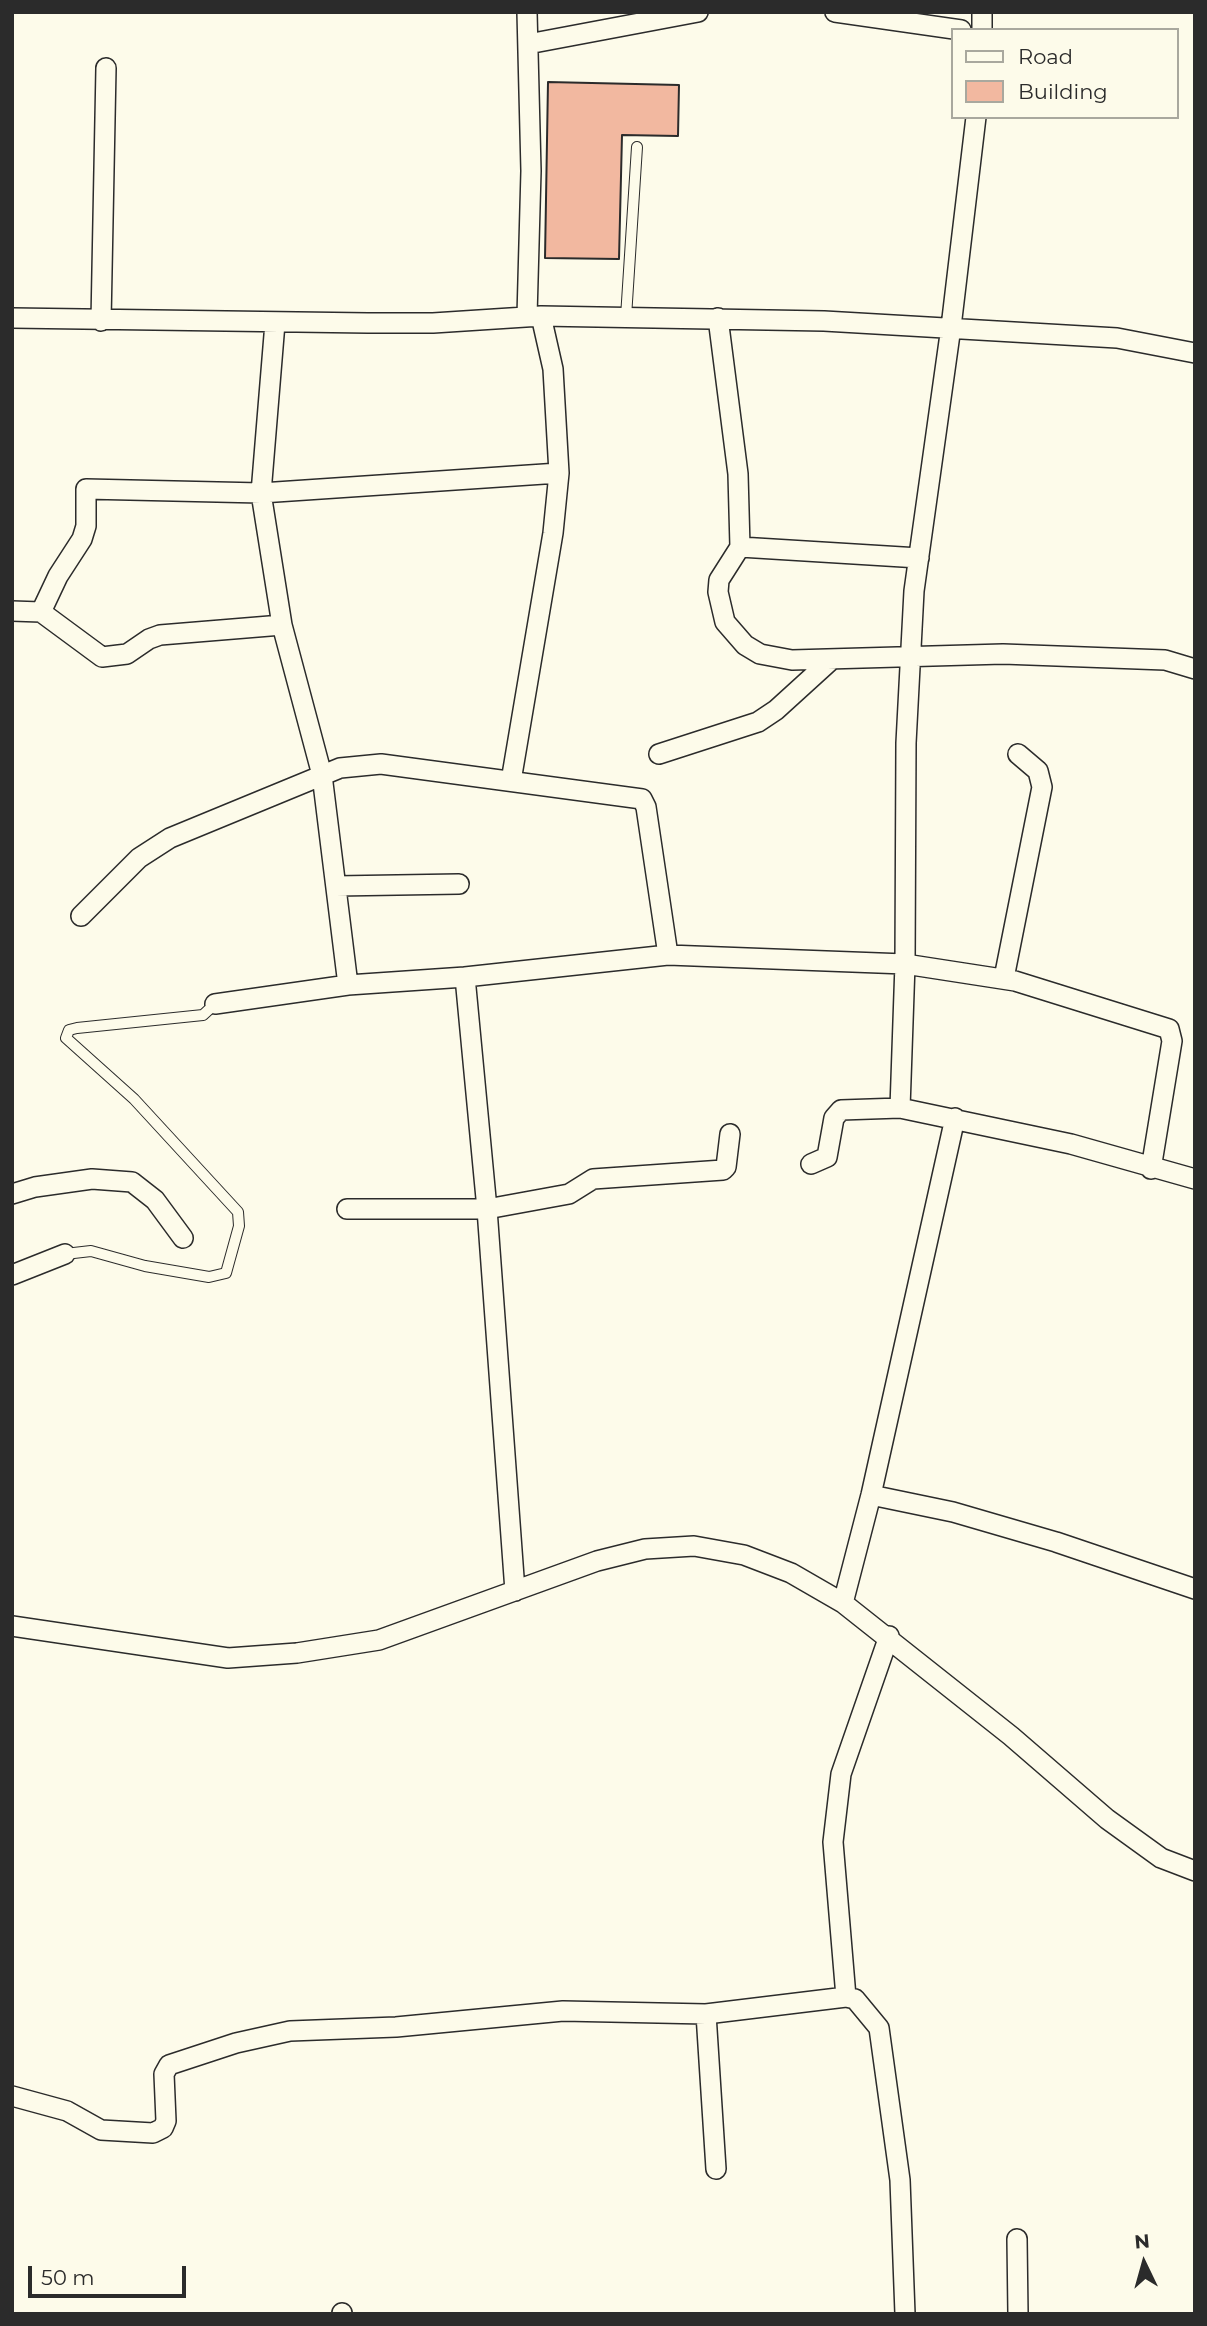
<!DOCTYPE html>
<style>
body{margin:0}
#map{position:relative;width:1207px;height:2326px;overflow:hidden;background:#fdfbea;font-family:Montserrat,sans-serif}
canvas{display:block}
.frame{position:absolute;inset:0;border:14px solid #2b2b2b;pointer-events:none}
.legend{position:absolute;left:951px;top:28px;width:228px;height:91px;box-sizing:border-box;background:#fdfbea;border:2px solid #a9a89e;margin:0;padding:9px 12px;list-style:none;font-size:21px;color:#2b2b2b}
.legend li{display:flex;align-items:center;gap:14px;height:35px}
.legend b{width:35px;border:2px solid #a9a89e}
.north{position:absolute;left:1109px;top:2228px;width:70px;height:70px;-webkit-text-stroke:5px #fdfbea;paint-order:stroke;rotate:355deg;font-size:19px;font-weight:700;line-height:28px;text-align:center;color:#2b2b2b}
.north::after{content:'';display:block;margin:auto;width:24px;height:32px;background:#2b2b2b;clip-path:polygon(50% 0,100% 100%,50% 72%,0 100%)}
.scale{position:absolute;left:28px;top:2266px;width:158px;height:32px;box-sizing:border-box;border:4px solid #2b2b2b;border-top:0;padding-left:9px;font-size:21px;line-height:24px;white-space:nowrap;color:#2b2b2b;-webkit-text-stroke:5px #fdfbea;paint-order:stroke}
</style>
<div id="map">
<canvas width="1207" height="2326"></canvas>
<div class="frame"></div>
<ul class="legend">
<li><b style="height:9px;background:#fdfbea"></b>Road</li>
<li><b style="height:19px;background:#f2b8a0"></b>Building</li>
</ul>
<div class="north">N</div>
<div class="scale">50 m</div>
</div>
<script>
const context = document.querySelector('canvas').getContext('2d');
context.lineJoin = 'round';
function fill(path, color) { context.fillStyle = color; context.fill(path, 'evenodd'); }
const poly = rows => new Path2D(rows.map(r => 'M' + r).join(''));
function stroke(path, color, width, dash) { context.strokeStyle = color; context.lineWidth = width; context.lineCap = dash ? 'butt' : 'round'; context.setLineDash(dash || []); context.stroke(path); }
const building = poly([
 [548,82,679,85,678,136,622,135,619,259,545,258,548,82]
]);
fill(building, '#f2b8a0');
stroke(building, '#2b2b2b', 2);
const lane = poly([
 [626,317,637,147],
 [65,1254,91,1251,145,1266,209,1277,226,1273,239,1226,238,1212,134,1099,66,1038,69,1030,77,1028,203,1015,215,1004]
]);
const street = poly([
 [835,12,961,30],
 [982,30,982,12],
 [528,44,698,12],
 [976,117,951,327,914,591,906,743,905,964,900,1108,1071,1144,1195,1179],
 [527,316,531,171,527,12],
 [12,318,368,323,433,323,541,316,824,321,1117,338,1195,353],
 [718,318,738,474,740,547,719,580,718,592,725,622,745,645,760,654,792,660,1003,654,1165,660,1195,669],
 [101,321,106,68],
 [275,323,261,493,559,473],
 [740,547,919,558],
 [12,611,41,612,102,657,127,654,149,639,160,635,282,625,322,775,348,985],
 [41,612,58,576,82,539,86,526,86,489,261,493,282,625],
 [659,754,758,722,776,710,831,660],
 [511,781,553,533,559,473,553,369,541,316],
 [336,886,459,884],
 [81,916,139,858,170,838,340,768,381,764,642,799,646,807,668,955],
 [1004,978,1042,787,1038,771,1018,754],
 [215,1004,348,985,465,977],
 [811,1164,827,1157,834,1118,841,1110,900,1108],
 [12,1194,35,1187,92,1179,132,1182,155,1200,183,1238],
 [347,1209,487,1209,569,1194,593,1179,723,1170,726,1167,730,1134],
 [12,1275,65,1254],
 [871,1495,953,1512,1056,1542,1195,1589],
 [515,1591,487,1209,465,977,668,955,905,964,1015,981,1169,1029,1172,1041,1151,1169],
 [843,1603,871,1495,955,1118],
 [12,1626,228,1658,297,1653,379,1640,597,1561,645,1549,694,1546,744,1555,791,1573,843,1603,1011,1736,1107,1819,1161,1858,1195,1871],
 [846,1997,833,1842,841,1774,889,1636],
 [706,2014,716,2169],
 [12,2096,67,2111,101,2130,153,2133,163,2128,166,2121,164,2074,169,2065,236,2043,290,2031,396,2027,563,2011,706,2014,846,1997,855,1999,879,2028,900,2180,905,2314],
 [1017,2239,1018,2314],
 [342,2313,342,2314]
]);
stroke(lane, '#2b2b2b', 12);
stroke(street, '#2b2b2b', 22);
stroke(lane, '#fdfbea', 10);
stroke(street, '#fdfbea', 19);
</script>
